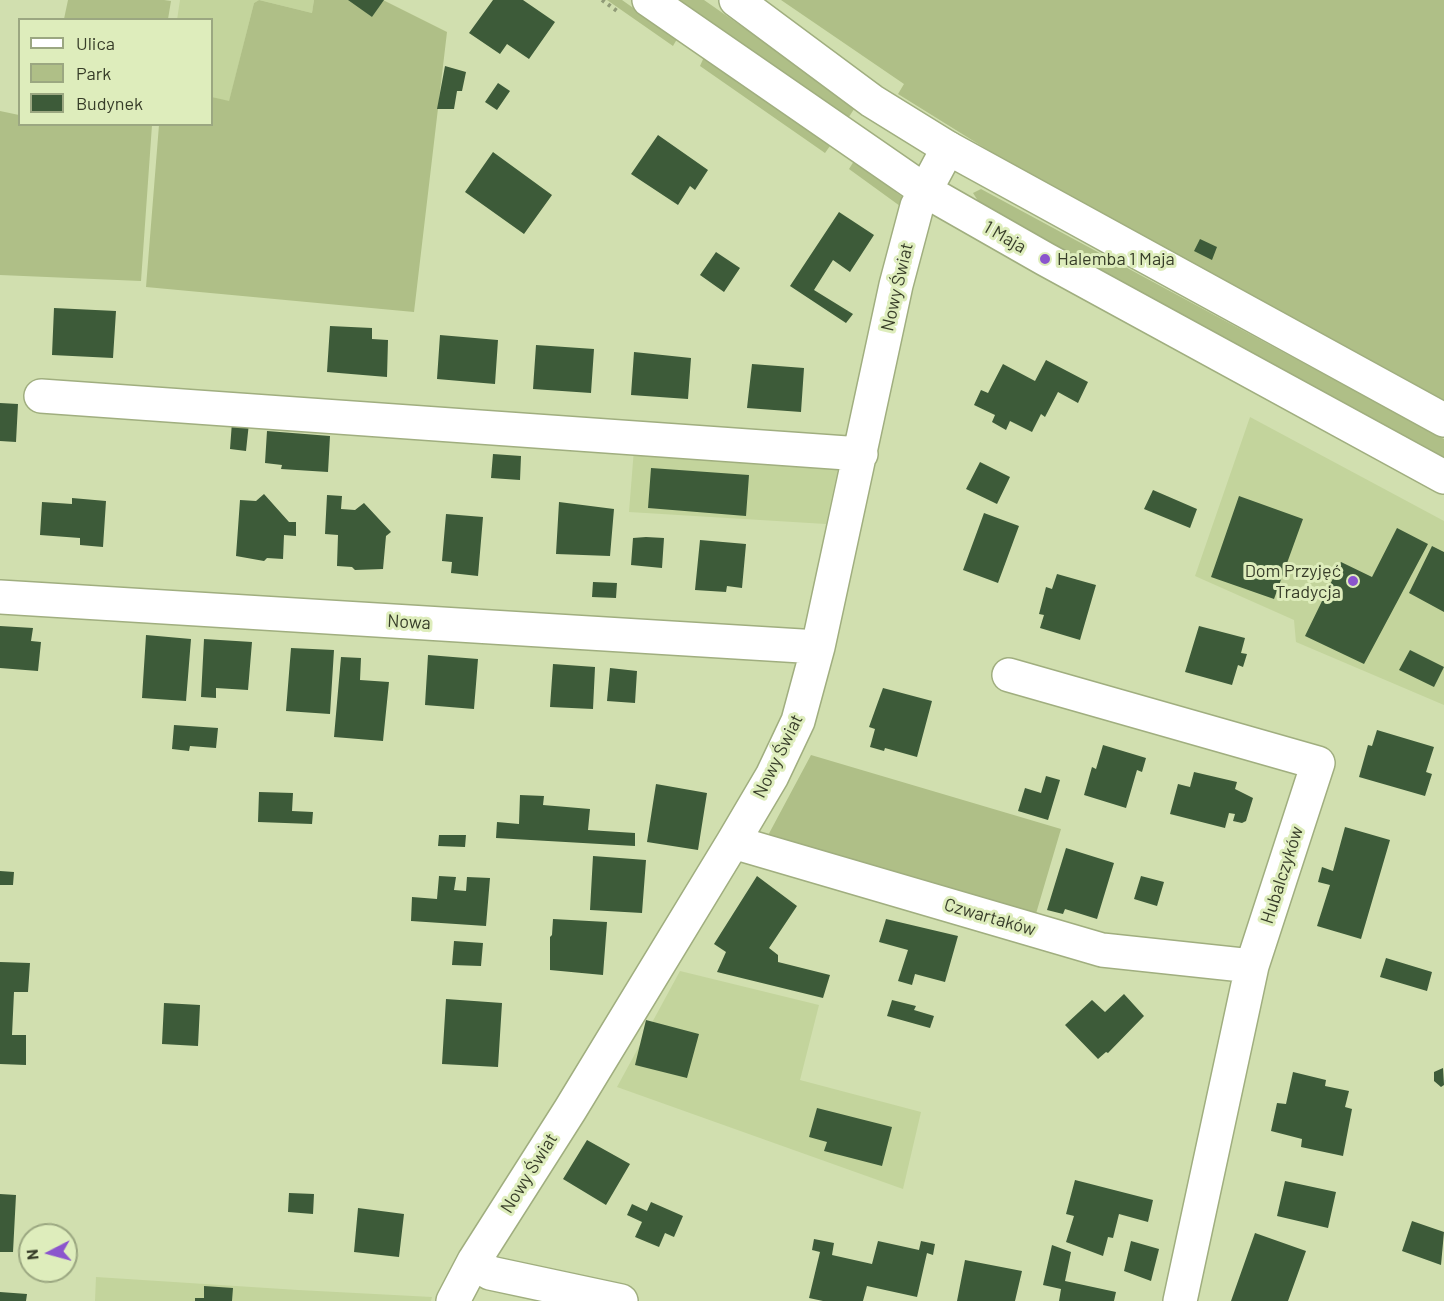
<!DOCTYPE html>
<meta charset="utf-8">
<style>
body{margin:0}
#map{position:relative;width:1444px;height:1301px;overflow:hidden;background:#d1dfaf;font-family:Barlow,sans-serif}
canvas{display:block}
.legend{position:absolute;left:18px;top:18px;width:195px;height:108px;box-sizing:border-box;background:#deedbc;border:2px solid #9ba781;margin:0;padding:8px 10px;list-style:none;font-size:18px;color:#373d29}
.legend li{display:flex;align-items:center;gap:12px;height:30px}
.legend b{width:30px;border:2px solid #9ba781}
.north{position:absolute;left:18px;top:1223px;width:60px;height:60px;box-sizing:border-box;background:#deedbc;border:2px solid #9ba781;border-radius:50%;rotate:264deg;font-size:16px;font-weight:700;line-height:24px;text-align:center;color:#373d29}
.north::after{content:'';display:block;margin:auto;width:21px;height:27px;background:#8b55cd;clip-path:polygon(50% 0,100% 100%,50% 72%,0 100%)}
</style>
<div id="map">
<canvas width="1444" height="1301"></canvas>
<ul class="legend">
<li><b style="height:8px;background:#fff"></b>Ulica</li>
<li><b style="height:16px;background:#afbf87"></b>Park</li>
<li><b style="height:16px;background:#3d5b39"></b>Budynek</li>
</ul>
<div class="north">N</div>
</div>
<script>
const context = document.querySelector('canvas').getContext('2d');
context.lineJoin = 'round';
function fill(path, color) { context.fillStyle = color; context.fill(path, 'evenodd'); }
const poly = rows => new Path2D(rows.map(r => 'M' + r).join(''));
function stroke(path, color, width, dash) { context.strokeStyle = color; context.lineWidth = width; context.lineCap = dash ? 'butt' : 'round'; context.setLineDash(dash || []); context.stroke(path); }
function write(font, color, halo, rows, align = 'center') {
  context.font = font + ' Barlow,sans-serif'; context.lineWidth = 6; context.setLineDash([]); context.textBaseline = 'middle'; context.strokeStyle = halo; context.fillStyle = color; for (const [text, x, y, turn = 0] of rows) {
    context.save(); context.translate(x, y); context.rotate((+turn || 0) * Math.PI / 180); context.textAlign = isNaN(turn) ? turn : align; if (halo) context.strokeText(text, 0, 0); context.fillText(text, 0, 0); context.restore();
  }
}
fill(poly([
 [180,0,314,0,312,13,259,0,254,3,229,102,212,97,212,20,177,20],
 [1250,417,1444,521,1444,705,1296,642,1294,620,1195,576],
 [634,449,839,463,826,524,629,512],
 [680,971,819,1005,800,1080,921,1112,903,1189,617,1087],
 [96,1277,298,1290,432,1297,431,1301,95,1301]
]), '#c3d49c');
fill(poly([
 [68,0,164,0,171,1,168,19,64,19],
 [259,0,312,13,314,0,351,0,372,17,383,0,447,32,414,312,146,287,159,125,212,124,212,97,229,101,254,3],
 [607,0,622,0,677,39,673,46],
 [676,0,704,0,856,106,847,120],
 [781,0,1444,0,1444,400,996,155,898,94,904,84],
 [704,57,830,146,825,153,700,66],
 [0,111,19,115,20,124,152,125,141,281,0,275],
 [854,161,905,199,900,206,849,169],
 [981,189,1444,439,1444,460,980,204,973,193],
 [811,755,1061,829,1035,917,765,841]
]), '#afbf87');
fill(poly([
 [348,0,384,0,372,17],
 [493,0,523,0,555,22,529,59,507,44,500,54,469,33],
 [445,66,466,72,462,91,457,91,454,109,437,109],
 [498,83,510,91,497,110,485,102],
 [658,135,708,170,695,190,690,186,678,205,631,174],
 [493,152,552,195,524,234,465,192],
 [839,212,874,235,850,272,833,260,814,290,853,314,846,323,790,286],
 [1200,239,1217,247,1212,260,1194,251],
 [716,252,740,268,724,292,700,275],
 [54,308,116,311,113,358,52,355],
 [330,326,372,328,372,339,388,340,387,377,327,372],
 [440,335,498,340,495,384,437,379],
 [536,345,594,349,591,393,533,389],
 [634,352,691,358,688,399,631,395],
 [1046,360,1088,382,1078,403,1058,392,1045,417,1041,414,1032,432,1010,421,1006,430,992,422,995,415,974,405,981,390,988,393,1003,364,1035,381],
 [752,364,804,368,801,412,747,408],
 [0,403,18,404,16,442,0,441],
 [232,422,249,423,246,451,230,449],
 [267,431,330,436,328,472,281,469,282,465,265,463],
 [493,454,521,456,520,480,491,478],
 [980,462,1010,477,997,504,966,489],
 [651,468,749,475,746,516,648,508],
 [1153,490,1197,509,1190,528,1144,509],
 [264,494,289,522,296,522,296,536,284,535,283,559,267,558,264,561,236,556,240,500,256,501],
 [327,495,342,496,341,509,355,510,364,503,391,532,386,536,383,569,355,570,352,567,337,566,338,535,325,534],
 [1239,496,1303,519,1274,599,1211,577],
 [72,498,106,501,103,547,80,545,80,538,40,535,42,502,72,504],
 [559,502,614,509,610,556,556,554],
 [984,513,1019,526,998,583,963,570],
 [446,514,483,517,478,576,451,573,452,562,442,561],
 [1397,528,1428,544,1364,664,1305,636,1341,562,1372,577],
 [646,537,664,538,662,568,631,565,633,538],
 [700,540,746,544,742,588,727,586,726,592,695,590],
 [1432,546,1444,552,1444,612,1409,593],
 [1057,574,1096,585,1080,640,1040,628,1044,615,1039,614,1046,587,1052,589],
 [593,582,617,583,616,598,592,597],
 [0,626,33,628,31,641,41,642,38,671,0,668],
 [1199,626,1245,638,1241,653,1247,654,1243,667,1238,665,1232,685,1185,672],
 [146,635,191,639,186,701,142,698],
 [204,639,252,642,248,690,216,688,216,698,201,697],
 [291,648,334,650,330,714,286,711],
 [1410,650,1444,667,1434,687,1399,670],
 [428,655,478,659,474,709,425,705],
 [341,657,361,658,360,680,389,682,383,741,334,737],
 [553,664,595,667,593,709,550,707],
 [610,668,637,671,635,703,607,701],
 [883,688,932,701,917,757,885,748,884,751,870,747,875,729,869,727],
 [174,725,218,728,216,748,190,746,189,751,172,749],
 [1377,730,1434,747,1426,772,1432,774,1425,796,1359,777,1368,745,1372,746],
 [1103,745,1146,758,1142,772,1137,770,1126,808,1084,795,1092,767,1096,769],
 [1194,772,1237,782,1235,789,1253,798,1246,821,1242,823,1233,821,1235,814,1229,813,1225,828,1170,814,1178,784,1190,787],
 [1046,776,1060,780,1048,820,1018,811,1025,788,1041,793],
 [656,784,707,793,698,850,647,842],
 [259,792,293,793,292,811,313,812,312,824,258,822],
 [520,795,544,796,543,805,590,809,588,830,635,833,635,846,496,838,497,822,519,824],
 [1345,827,1390,840,1361,939,1317,926,1330,885,1318,882,1322,867,1333,871],
 [439,835,466,835,465,847,438,846],
 [1066,848,1114,863,1097,919,1065,909,1063,914,1047,910],
 [593,856,646,860,642,913,590,910],
 [0,871,14,872,13,885,0,885],
 [439,876,456,877,454,890,466,891,467,877,490,878,486,926,411,921,412,897,437,899],
 [757,876,797,906,769,948,778,955,778,962,830,975,823,998,717,972,726,952,714,944],
 [1141,876,1164,882,1157,906,1134,899],
 [553,919,607,922,603,975,550,970,550,937,552,935],
 [886,919,958,936,945,982,915,974,912,985,898,981,908,950,879,942],
 [454,941,483,943,481,966,452,965],
 [1386,958,1432,972,1427,991,1380,977],
 [0,962,30,963,28,992,14,992,12,1035,26,1035,26,1065,0,1064],
 [1124,994,1144,1016,1108,1053,1106,1052,1098,1059,1065,1025,1092,1000,1105,1012],
 [446,999,502,1003,498,1067,442,1064],
 [892,1000,916,1006,914,1010,934,1016,930,1028,887,1016],
 [164,1003,200,1005,198,1046,162,1044],
 [646,1020,699,1034,687,1078,635,1065],
 [1443,1068,1444,1085,1441,1087,1434,1081,1434,1072],
 [1293,1072,1326,1080,1325,1086,1349,1091,1345,1107,1352,1109,1343,1156,1301,1147,1302,1139,1271,1131,1277,1103,1286,1104],
 [817,1108,892,1127,882,1166,824,1151,827,1142,809,1137],
 [587,1140,630,1164,606,1205,563,1179],
 [1075,1180,1153,1200,1148,1222,1119,1214,1113,1238,1108,1237,1103,1256,1066,1242,1074,1216,1066,1214],
 [1285,1181,1336,1192,1328,1228,1277,1216],
 [289,1193,314,1194,313,1214,288,1212],
 [0,1194,16,1195,13,1252,0,1252],
 [651,1202,683,1216,674,1237,665,1233,659,1247,635,1237,642,1222,627,1215,632,1204,647,1211],
 [358,1208,404,1214,399,1257,354,1252],
 [1412,1221,1444,1232,1441,1265,1402,1251],
 [1255,1233,1306,1251,1288,1301,1231,1301],
 [814,1239,834,1243,832,1255,872,1264,878,1241,919,1250,921,1241,935,1244,933,1255,927,1253,917,1297,867,1286,863,1301,823,1301,809,1298,820,1252,812,1250],
 [1131,1241,1159,1249,1151,1281,1124,1271],
 [1052,1245,1071,1252,1065,1281,1116,1292,1114,1301,1059,1301,1061,1289,1043,1285],
 [965,1260,1022,1271,1015,1301,957,1301],
 [204,1286,233,1288,232,1301,195,1301,195,1298,204,1298],
 [0,1292,27,1294,26,1301,0,1301]
]), '#3d5b39');
const minor = poly([
 [41,396,861,454],
 [0,597,818,647],
 [1009,675,1318,763,1252,966,1180,1301],
 [733,842,1102,950,1252,966],
 [474,1261,490,1273,621,1301],
 [453,1301,474,1261,570,1110,733,842,772,776,798,721,818,647,896,285,917,206,948,148]
]);
const major = poly([
 [649,0,924,190,1045,259,1444,477],
 [736,0,872,101,948,148,1444,420]
]);
stroke(minor, '#a0ae7f', 36);
stroke(major, '#a0ae7f', 36);
stroke(poly([
 [602,0,617,11]
]), '#909b77', 4, [3, 4.5]);
stroke(minor, '#fff', 33);
stroke(major, '#fff', 33);
for (const [x, y, r, color] of [
 [1045,259,6,"#8b55cd"],
 [1353,581,6,"#8b55cd"]
]) { const dot = new Path2D(); dot.arc(x, y, r, 0, 2 * Math.PI); context.fillStyle = color; context.fill(dot); stroke(dot, '#deedbc', 2); }
write('18px', '#373d29', '#deedbc', [
 ["1 Maja",1005,237,30],
 ["Nowy Świat",897,287,-77],
 ["Nowa",409,622,3],
 ["Nowy Świat",778,756,-64],
 ["Hubalczyków",1282,875,-72],
 ["Czwartaków",990,917,16],
 ["Nowy Świat",529,1173,-58]
]);
write('18px', '#373d29', '#deedbc', [
 ["Halemba 1 Maja",1057,259],
 ["Dom Przyjęć",1341,571,"right"],
 ["Tradycja",1341,592,"right"]
], 'left');
</script>
